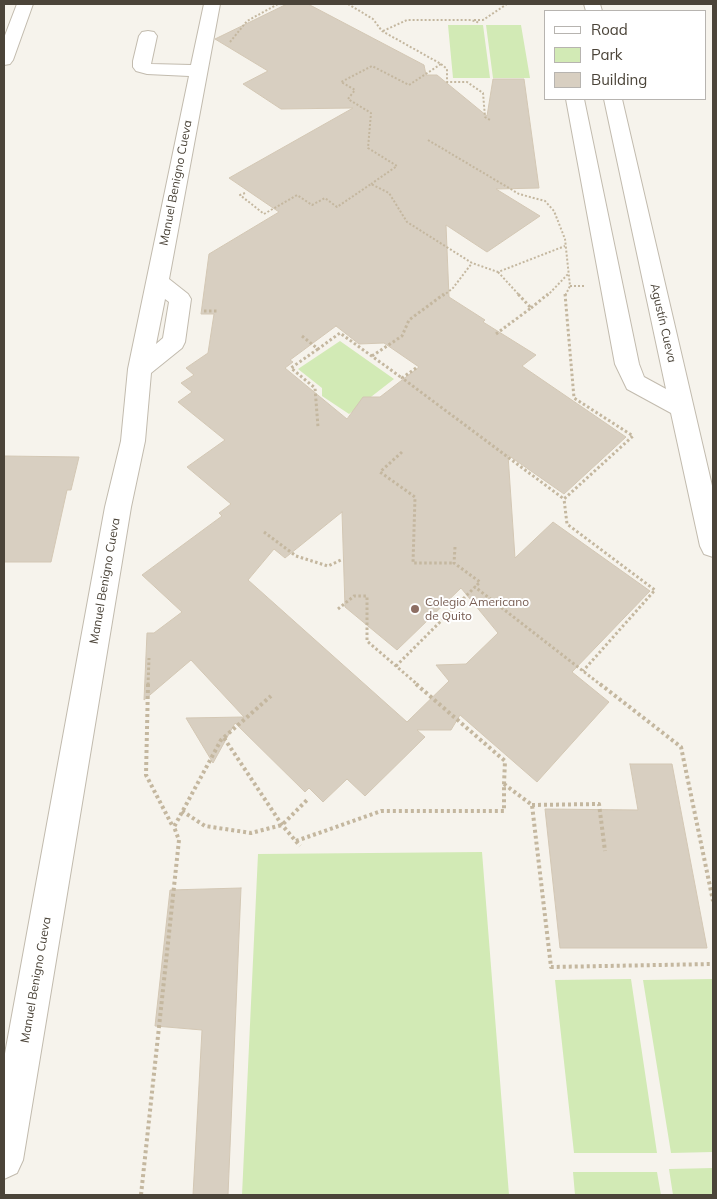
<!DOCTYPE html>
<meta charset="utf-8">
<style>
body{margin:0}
#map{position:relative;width:717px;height:1199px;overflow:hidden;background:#f6f3ec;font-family:Mulish,sans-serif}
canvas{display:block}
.frame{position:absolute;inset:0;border:5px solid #4b4439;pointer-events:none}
.legend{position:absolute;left:544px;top:10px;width:162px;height:90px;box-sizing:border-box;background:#fff;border:1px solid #b7b4b0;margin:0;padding:6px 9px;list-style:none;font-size:15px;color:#4b4439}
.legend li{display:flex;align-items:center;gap:10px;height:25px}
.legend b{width:25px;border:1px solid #b7b4b0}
</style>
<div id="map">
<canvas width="717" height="1199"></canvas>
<div class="frame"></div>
<ul class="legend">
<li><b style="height:6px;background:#fff"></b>Road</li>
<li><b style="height:14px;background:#d2eab5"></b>Park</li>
<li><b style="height:14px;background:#d8cfc1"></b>Building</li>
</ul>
</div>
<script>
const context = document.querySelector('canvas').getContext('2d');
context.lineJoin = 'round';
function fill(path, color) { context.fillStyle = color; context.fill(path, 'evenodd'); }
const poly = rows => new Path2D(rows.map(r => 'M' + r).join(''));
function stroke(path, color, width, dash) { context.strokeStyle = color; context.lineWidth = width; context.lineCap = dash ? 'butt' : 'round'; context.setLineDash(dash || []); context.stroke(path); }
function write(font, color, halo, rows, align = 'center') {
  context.font = font + ' Mulish,sans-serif'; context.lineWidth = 4; context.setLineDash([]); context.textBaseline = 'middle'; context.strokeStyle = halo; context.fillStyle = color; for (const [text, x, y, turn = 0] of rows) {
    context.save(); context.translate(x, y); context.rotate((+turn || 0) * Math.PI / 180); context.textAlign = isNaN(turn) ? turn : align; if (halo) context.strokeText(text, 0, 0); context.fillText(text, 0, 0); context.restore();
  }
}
fill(poly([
 [448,25,483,25,490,78,453,78],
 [486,25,521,25,530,78,493,78],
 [340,341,394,379,349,414,322,396,322,388,298,369],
 [482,852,509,1195,242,1195,258,854],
 [631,979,657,1153,574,1153,555,980],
 [713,979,713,1152,671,1153,643,980],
 [713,1168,713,1195,673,1195,669,1169],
 [573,1172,657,1172,661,1195,575,1195]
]), '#d2eab5');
const building = poly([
 [287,4,308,4,424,65,426,75,437,75,487,116,493,79,524,79,539,188,496,189,540,216,487,252,446,225,449,297,485,320,483,322,536,355,522,366,626,437,564,494,508,455,515,558,553,522,650,591,572,672,609,702,537,782,460,715,451,730,417,730,425,737,365,796,347,779,323,802,309,788,305,792,235,723,213,763,186,718,244,717,191,660,144,700,147,633,154,633,182,612,142,575,222,516,219,513,231,504,187,467,225,440,178,402,192,392,181,383,194,375,186,368,208,353,214,314,201,314,209,254,279,212,229,178,353,108,281,109,243,84,268,71,215,39,287,4],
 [336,326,359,344,384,343,419,367,380,397,363,397,347,419,285,368,293,362,290,360,336,326],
 [342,512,345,607,397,650,461,588,498,633,466,664,436,665,449,681,407,722,248,580,274,549,285,558,342,512],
 [4,456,79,457,71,490,67,490,51,562,4,562,4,456],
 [630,764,672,764,707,948,560,948,545,809,638,810,630,764],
 [241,888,228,1195,193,1195,202,1030,155,1026,170,890,241,888]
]);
fill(building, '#d8cfc1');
stroke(building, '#d3c7b4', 1);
const minor = poly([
 [17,4,33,4,13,60,10,64,4,65,4,38,17,4],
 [204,4,220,4,169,279,188,294,191,299,185,342,182,348,151,373,145,441,131,507,23,1160,17,1173,4,1179,4,1059,105,507,121,441,128,369,189,76,147,74,136,71,133,67,133,61,139,36,142,32,148,31,154,32,157,36,151,64,191,65,204,4],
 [165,299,169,302,163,338,156,344,165,299],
 [584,4,600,4,602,11,586,11,584,4],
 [566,99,584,99,639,364,644,377,666,389,604,99,622,99,713,490,713,557,704,554,700,546,671,413,627,389,615,364,566,99]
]);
stroke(minor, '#c2bbae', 2);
stroke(poly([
 [348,4,373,19,382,31,441,64,409,85,372,66,341,82,355,90,348,99,371,113,368,148,397,166,371,184],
 [474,20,483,20,507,4],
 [383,31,407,20,471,20,480,23],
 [230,42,247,21,278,4],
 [441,64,447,69,447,82,467,82,483,93,485,117,490,120],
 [428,140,519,194,545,201,554,211,565,239,570,286,565,296],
 [245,193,240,195,264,214,297,195,312,205,325,198,337,207,371,184,389,193,407,222,472,263,498,272,565,246],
 [498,272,520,296],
 [570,286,584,286],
 [443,296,453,288,472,263],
 [547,296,569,273]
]), '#c4b79f', 2, [2, 2]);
stroke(poly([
 [565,294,574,398,633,436,564,499,567,524,655,590,583,671],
 [531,308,548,294],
 [204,311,217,311],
 [496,334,531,308,518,294],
 [302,336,318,349,340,333,402,378],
 [318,349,291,368,315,388,318,427],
 [372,356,402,336,409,320,444,294],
 [416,368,402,378,564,499],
 [402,452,380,472,415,497,413,563,454,563],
 [264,532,296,556,328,566,341,560],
 [455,547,454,563,480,582,475,587],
 [338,609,354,596,367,596,367,641,418,685],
 [396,666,475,587,601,685],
 [148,685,149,658]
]), '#c4b79f', 3, [2.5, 2.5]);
stroke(poly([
 [148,684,146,775,173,827],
 [416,684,505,761,504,784],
 [600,684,681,747,713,901],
 [224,738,282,825,300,846],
 [532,805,599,804,605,851],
 [182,811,205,826,251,833,282,825,307,800],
 [296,841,381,811,504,811,504,784,532,805,551,967,713,964],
 [141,1195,179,840,174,827,221,740,271,696]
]), '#c4b79f', 4, [3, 3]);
fill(minor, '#fff');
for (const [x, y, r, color] of [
 [415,609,5,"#8d6e63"]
]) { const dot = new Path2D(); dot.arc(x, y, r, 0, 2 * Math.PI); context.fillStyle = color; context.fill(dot); stroke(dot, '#fff', 2); }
write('12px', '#4b4439', '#fff', [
 ["Manuel Benigno Cueva",176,183,-79],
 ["Agustín Cueva",663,323,77],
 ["Manuel Benigno Cueva",105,581,-80],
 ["Manuel Benigno Cueva",36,980,-80]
]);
write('12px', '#785e54', '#fff', [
 ["Colegio Americano",425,602],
 ["de Quito",425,616]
], 'left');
</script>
